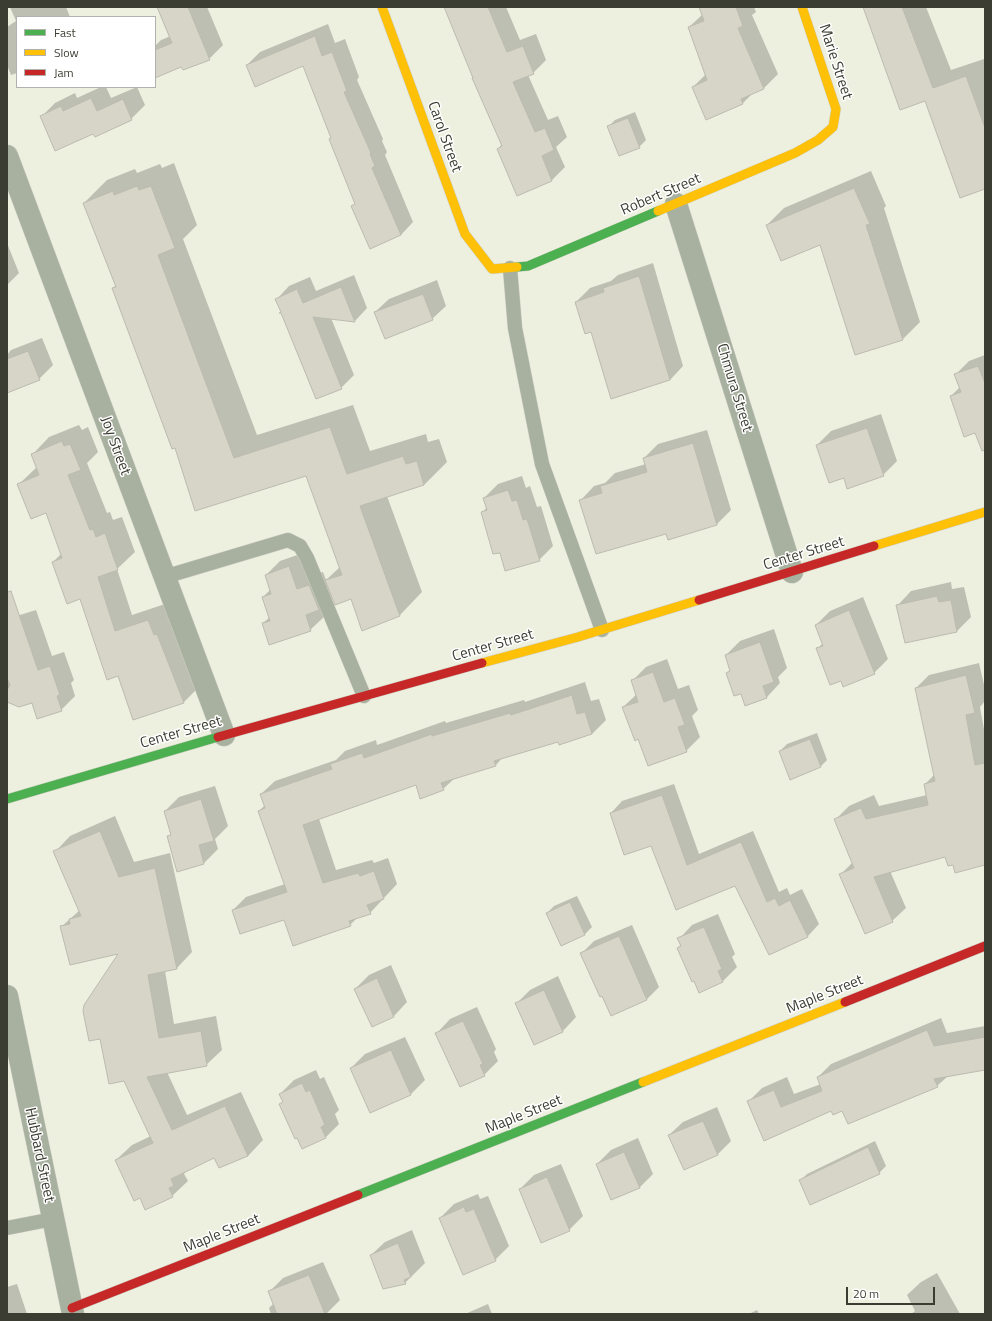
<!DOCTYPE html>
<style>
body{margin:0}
#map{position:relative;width:992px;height:1321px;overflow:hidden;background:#edefdf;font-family:"Titillium Web",sans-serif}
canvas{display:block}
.frame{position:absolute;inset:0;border:8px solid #3c3d32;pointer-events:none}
.legend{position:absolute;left:16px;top:16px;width:140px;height:72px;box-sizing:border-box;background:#fff;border:1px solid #b1b1ad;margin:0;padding:5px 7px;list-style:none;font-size:12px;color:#3c3d32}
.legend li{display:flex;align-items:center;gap:8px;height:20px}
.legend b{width:20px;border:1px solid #b1b1ad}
.scale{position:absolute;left:846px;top:1287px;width:89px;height:18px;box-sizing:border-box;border:2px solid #3c3d32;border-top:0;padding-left:5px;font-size:12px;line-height:14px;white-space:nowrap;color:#3c3d32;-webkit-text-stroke:3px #fff;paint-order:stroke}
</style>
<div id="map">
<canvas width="992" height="1321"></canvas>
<div class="frame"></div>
<ul class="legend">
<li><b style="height:5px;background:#4caf50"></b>Fast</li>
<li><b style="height:5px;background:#ffc107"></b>Slow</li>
<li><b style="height:5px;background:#c62828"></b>Jam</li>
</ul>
<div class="scale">20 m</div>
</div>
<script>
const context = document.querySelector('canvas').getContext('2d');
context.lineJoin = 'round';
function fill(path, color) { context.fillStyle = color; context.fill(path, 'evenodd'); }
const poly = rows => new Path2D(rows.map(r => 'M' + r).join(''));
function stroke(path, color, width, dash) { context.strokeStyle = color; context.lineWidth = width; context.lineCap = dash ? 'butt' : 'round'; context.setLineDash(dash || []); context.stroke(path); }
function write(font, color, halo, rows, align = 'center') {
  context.font = font + ' "Titillium Web",sans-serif'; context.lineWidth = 3; context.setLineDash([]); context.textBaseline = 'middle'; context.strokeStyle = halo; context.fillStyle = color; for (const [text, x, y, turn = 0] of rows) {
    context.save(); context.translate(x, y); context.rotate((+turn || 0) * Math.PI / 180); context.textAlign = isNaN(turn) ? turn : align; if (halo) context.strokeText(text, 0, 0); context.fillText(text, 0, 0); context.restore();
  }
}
fill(poly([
 [10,7,66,7,70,17,17,17,17,73,11,75,7,65,7,27,16,21],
 [158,7,207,7,223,45,209,59,155,75,155,46,161,40,171,36],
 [445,7,506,7,520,40,536,34,546,60,533,73,528,75,548,120,558,116,567,137,556,147,565,167,552,180,518,195,498,149,502,144],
 [700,7,754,7,756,12,752,15,778,74,764,88,753,93,743,103,707,119,693,87,706,74,689,27,703,14],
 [864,7,926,7,951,70,984,59,985,188],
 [328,24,335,43,345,39,359,77,357,80,383,139,382,141,387,152,385,155,413,222,401,235,352,206,356,203,304,65,247,65,260,52],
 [101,87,106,87,111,98,137,87,145,105,131,119,94,132,41,117,55,103,75,93,77,98],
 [635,112,646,140,639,147,608,127,615,120],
 [174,163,197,225,183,239,257,435,353,405,370,451,426,434,428,442,439,439,447,462,424,485,387,496,422,592,400,615,352,598,333,596,321,607,324,617,310,630,263,623,270,617,263,597,271,589,266,575,280,561,303,553,311,576,323,572,326,580,340,567,307,475,176,447,113,288,116,285,84,203,107,180,135,169,137,173,160,164,162,168],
 [871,171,886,206,884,208,920,322,903,339,820,243,767,225,784,208],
 [7,243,19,273,7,285],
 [653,263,683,366,670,380,591,331,576,302,590,288,611,281,618,275],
 [354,275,367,308,355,321,331,318,354,375,341,388,282,312,277,299,289,286,310,277,316,291],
 [437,280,446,306,432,319,375,312,389,299],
 [42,338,53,365,39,379,7,392,7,355,11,350],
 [985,355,985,428,951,396,960,387,956,374,969,361],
 [881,414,897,461,883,475,844,476,817,445,831,431],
 [79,425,82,430,88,427,98,452,87,463,107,513,110,512,113,520,122,517,135,552,117,569,132,615,165,604,201,685,184,702,134,718,119,675,80,597,53,562,61,554,46,512,18,485,37,467,32,455,49,437],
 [707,430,731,510,717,524,667,532,581,500,594,486,605,483,615,473,646,464,644,458,658,444],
 [522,476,526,488,530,486,537,507,541,506,553,546,539,560,500,551,482,513,487,507,484,498,498,484],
 [951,582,952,589,964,587,971,617,957,631,898,605,911,591],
 [863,597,888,659,874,673,842,679,817,649,823,643,816,625,830,611],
 [36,610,52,656,64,652,74,680,71,683,75,696,61,710,33,702,7,701,7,619],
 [774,629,787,668,778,677,780,683,767,697,742,692,727,673,731,669,726,655,740,641],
 [667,659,678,689,689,685,698,710,692,716,700,737,686,751,639,738,623,707,637,694,632,681,646,667],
 [979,663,985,689,985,701,980,707,985,735,985,864,954,864,946,856,890,871,906,908,892,921,841,874,853,862,836,819,849,806,874,795,879,806,927,795,925,784,935,774,916,688,929,675],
 [585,682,591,701,599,699,606,720,592,734,559,744,558,740,503,757,496,765,455,778,443,789,416,784,319,819,336,870,372,860,374,863,388,858,397,884,370,913,358,917,350,925,285,918,233,910,246,897,285,884,259,811,265,805,261,794,275,781,336,760,345,751,376,740,377,745,445,721,446,723,524,700,525,702],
 [817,733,827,760,820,767,780,751,787,744],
 [674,784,699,854,753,831,779,892,787,888,790,895,802,889,819,924,808,936,736,885,677,909,652,845,611,813,622,801],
 [215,786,228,826,215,839,218,849,204,863,178,871,168,837,172,833,165,811,179,797],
 [115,816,134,862,170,853,192,952,177,968,165,971,174,1024,216,1016,222,1050,206,1065,167,1072,187,1115,241,1092,263,1140,248,1156,215,1157,188,1169,184,1174,188,1181,172,1196,140,1197,116,1160,132,1145,151,1136,120,952,61,927,80,910,55,852,70,836],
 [577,896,592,927,585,934,561,944,547,913,554,906],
 [718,914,735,954,732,957,737,967,723,981,699,991,678,948,681,944,679,939,692,925],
 [632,925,659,987,647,999,611,1015,581,954,594,941],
 [391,965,407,1002,394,1016,373,1026,355,989,369,975],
 [558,976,576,1017,563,1031,534,1044,516,1004,530,990],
 [477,1007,496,1049,494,1052,498,1061,484,1075,437,1033,450,1019],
 [941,1018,947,1033,985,1026,985,1069,948,1076,937,1086,843,1110,832,1110,764,1140,748,1102,762,1088,787,1077,794,1094,821,1084,818,1077,831,1064],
 [405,1037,425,1080,411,1094,370,1112,351,1068,365,1054],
 [316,1070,320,1079,324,1077,339,1110,335,1114,339,1124,326,1137,298,1136,280,1105,284,1101,280,1094,294,1080],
 [717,1107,731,1141,718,1154,669,1135,683,1122],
 [638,1138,653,1174,639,1188,597,1164,611,1150],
 [875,1141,886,1166,879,1173,800,1181,807,1174],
 [561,1164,583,1216,569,1230,520,1189,534,1175],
 [478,1194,480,1199,488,1196,509,1246,495,1260,440,1218,454,1204],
 [412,1230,425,1263,405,1283,371,1255,385,1242],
 [323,1262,340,1300,326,1314,271,1314,269,1308,274,1303,269,1292,283,1278],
 [937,1273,960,1314,911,1314,915,1311,907,1295,921,1282],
 [17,1284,27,1314,7,1314,7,1287],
 [488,1304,492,1314,465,1314],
 [757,1310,759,1314,749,1314]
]), '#0003');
const building = poly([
 [157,7,188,7,210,60,183,70,181,67,155,78,155,50,172,43,157,7],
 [444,7,488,7,507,52,523,46,534,74,513,82,535,132,545,128,554,150,542,156,552,181,517,196,497,149,502,146,472,78,473,78,444,7],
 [699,7,736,7,743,26,738,28,764,89,741,99,743,104,706,120,692,87,707,80,688,27,704,21,699,7],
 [863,7,902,7,933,88,966,76,985,128,985,189,960,198,925,101,900,110,863,7],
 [315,36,322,56,332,52,347,91,344,92,371,153,370,154,375,166,372,168,401,235,370,249,351,206,355,204,329,139,331,138,303,66,255,87,246,65,315,36],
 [91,98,97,111,123,99,132,120,95,137,93,134,55,151,40,116,61,106,63,111,91,98],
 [628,118,640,148,619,156,607,126,628,118],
 [137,186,139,190,151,186,175,248,158,255,234,458,330,427,347,474,403,456,406,464,417,461,424,485,360,506,400,616,362,631,351,599,335,605,325,580,342,575,306,476,195,511,175,448,172,449,112,288,116,287,83,203,113,191,114,195,137,186],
 [854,188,870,224,866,225,903,340,855,355,820,245,781,261,766,225,854,188],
 [639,276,670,380,611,399,591,332,585,334,575,302,604,292,603,288,639,276],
 [341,287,355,322,313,317,342,389,316,399,281,313,279,313,281,312,275,299,297,289,303,303,341,287],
 [423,294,433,320,385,339,374,312,423,294],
 [28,351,40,380,7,393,7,359,28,351],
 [978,366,985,383,985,450,982,451,975,433,964,437,950,396,961,392,954,374,978,366],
 [867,428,884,476,847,489,844,478,829,483,816,445,867,428],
 [62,441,64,446,70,444,81,470,68,475,90,530,93,529,96,537,105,533,118,570,98,577,115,631,148,620,154,635,157,634,184,703,133,720,118,676,107,680,80,599,67,604,52,562,62,558,46,513,31,519,17,484,39,475,31,454,62,441],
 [693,443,717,525,668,540,666,534,596,554,579,500,602,493,600,486,647,472,643,458,693,443],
 [508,490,512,501,517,500,523,520,527,519,540,561,505,571,500,553,493,554,481,512,487,510,483,498,508,490],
 [289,566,297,589,309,585,319,610,306,615,311,631,269,645,262,623,270,621,262,597,271,594,265,575,289,566],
 [11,591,38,670,50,666,60,695,57,696,62,711,37,719,32,703,19,707,7,702,7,690,10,685,7,678,7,592,11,591],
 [937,596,939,602,951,600,957,632,905,643,896,605,937,596],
 [849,610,875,674,843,687,841,681,830,685,816,648,823,646,815,625,849,610],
 [760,642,774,682,763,686,767,698,745,706,741,694,734,696,726,673,730,671,725,655,760,642],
 [653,672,664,702,675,698,685,725,678,727,687,752,648,766,638,739,635,741,622,707,638,702,631,680,653,672],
 [966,675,975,713,966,715,975,765,985,763,985,865,955,873,953,865,948,866,945,857,874,877,893,922,865,934,839,874,854,868,834,819,861,808,866,819,928,805,924,784,935,781,915,688,966,675],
 [572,695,577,714,585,712,592,734,559,745,558,742,494,761,496,766,441,783,444,790,420,799,416,785,303,825,323,883,358,873,360,876,374,871,384,899,367,905,371,914,349,921,351,926,293,946,284,920,240,934,232,910,287,892,258,811,265,808,260,794,332,769,330,764,362,753,364,758,432,734,432,736,510,713,511,715,572,695],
 [810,739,821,767,790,780,779,751,810,739],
 [662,795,687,865,741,842,767,902,775,898,779,906,790,900,808,937,769,955,735,886,676,910,651,846,624,855,610,813,662,795],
 [201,799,214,841,199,845,204,864,177,872,167,836,171,835,164,811,201,799],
 [100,831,119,877,155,868,177,969,148,975,159,1038,201,1031,207,1066,147,1077,172,1130,225,1106,248,1156,219,1168,214,1158,171,1179,174,1186,169,1188,173,1197,145,1210,140,1198,134,1201,115,1160,153,1143,124,1081,109,1084,100,1039,89,1041,83,1011,84,1005,118,954,70,965,60,926,70,924,69,919,81,916,53,851,100,831],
 [570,902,585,935,561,946,546,913,570,902],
 [704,927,722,969,718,971,723,982,699,993,694,981,692,982,677,948,681,946,677,938,704,927],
 [619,936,647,1000,611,1016,602,996,600,997,580,953,619,936],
 [377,978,394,1017,372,1027,354,989,377,978],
 [544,990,563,1032,534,1045,515,1003,544,990],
 [463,1021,483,1064,480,1065,485,1076,460,1087,435,1033,463,1021],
 [927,1030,934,1046,985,1037,985,1070,934,1079,938,1087,848,1124,842,1111,833,1115,831,1111,764,1141,747,1101,774,1090,781,1107,822,1091,817,1077,927,1030],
 [391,1050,411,1095,370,1113,350,1068,391,1050],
 [302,1083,306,1092,310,1090,325,1125,321,1127,326,1138,302,1149,297,1138,295,1139,279,1104,283,1102,279,1094,302,1083],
 [703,1121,718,1155,684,1170,668,1135,703,1121],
 [868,1147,880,1174,810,1205,799,1180,868,1147],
 [624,1152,640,1188,611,1200,596,1164,624,1152],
 [547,1177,570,1231,541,1243,519,1189,547,1177],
 [464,1207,466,1212,474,1209,496,1261,463,1275,439,1218,464,1207],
 [398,1243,411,1277,404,1280,406,1284,383,1289,370,1255,398,1243],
 [309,1275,325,1314,277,1314,268,1291,309,1275]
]);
fill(building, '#d6d5c8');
stroke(building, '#bcbaaf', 1);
const lane = poly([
 [510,268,515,328,542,464,602,630],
 [164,577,288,540,300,546,307,558,364,696],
 [7,1228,53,1219]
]);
const street = poly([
 [7,156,224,735],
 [676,204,792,572],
 [7,996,73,1314]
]);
const fast = poly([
 [517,267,528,266,658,211],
 [7,799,218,737],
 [358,1195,643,1082]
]);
const slow = poly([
 [382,7,465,234,492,269,517,267],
 [658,211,795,153,818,140,833,127,836,109,802,7],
 [874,546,985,512],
 [482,663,578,637,699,600],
 [643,1082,845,1002]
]);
const jam = poly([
 [699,600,874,546],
 [218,737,482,663],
 [845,1002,985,946],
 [72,1308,358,1195]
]);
stroke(lane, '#cccdc2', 15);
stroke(street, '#cccdc2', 23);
stroke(fast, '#cccdc2', 10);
stroke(slow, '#cccdc2', 10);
stroke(jam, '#cccdc2', 10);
stroke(lane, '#a8b19f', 14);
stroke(street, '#a8b19f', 22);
stroke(fast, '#4caf50', 9);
stroke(slow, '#ffc107', 9);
stroke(jam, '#c62828', 9);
write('15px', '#3c3d32', '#fff', [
 ["Marie Street",835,62,72],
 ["Carol Street",444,137,70],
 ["Robert Street",661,195,-23],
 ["Chmura Street",734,388,73],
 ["Joy Street",115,446,70],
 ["Center Street",804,554,-17],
 ["Center Street",493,646,-16],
 ["Center Street",181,733,-16],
 ["Maple Street",825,995,-22],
 ["Maple Street",524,1115,-22],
 ["Hubbard Street",39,1155,78],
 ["Maple Street",222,1234,-22]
]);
</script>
